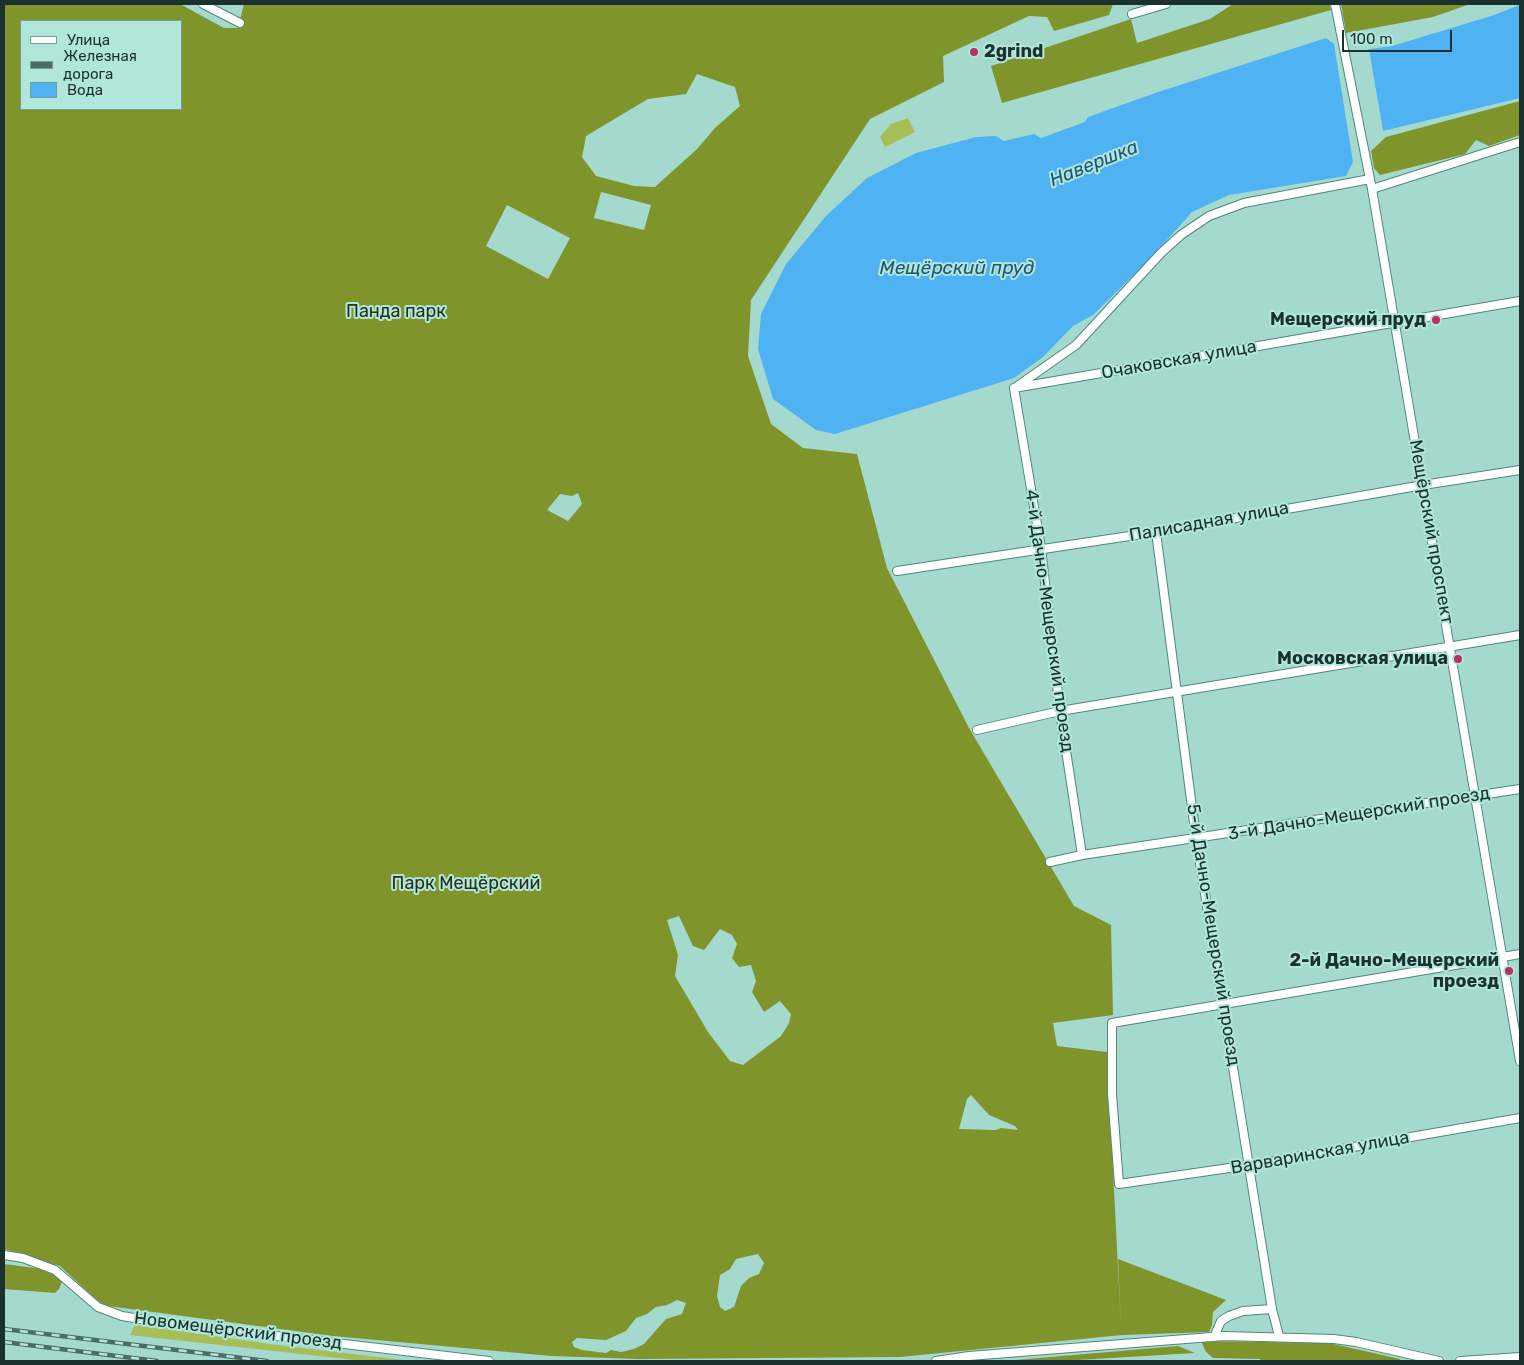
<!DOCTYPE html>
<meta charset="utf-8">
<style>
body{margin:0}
#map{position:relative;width:1524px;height:1365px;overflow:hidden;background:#a4d9ce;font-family:Rubik,sans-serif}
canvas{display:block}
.frame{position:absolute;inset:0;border:5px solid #1b312d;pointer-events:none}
.legend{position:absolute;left:20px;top:20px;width:162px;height:90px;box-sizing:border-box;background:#b1e6db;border:1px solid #759e95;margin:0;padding:6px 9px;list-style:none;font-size:15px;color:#1b312d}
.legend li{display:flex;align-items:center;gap:10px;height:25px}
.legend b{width:25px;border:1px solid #759e95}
.scale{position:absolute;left:1342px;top:30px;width:110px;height:22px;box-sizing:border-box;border:2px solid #1b312d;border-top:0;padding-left:6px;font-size:15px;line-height:18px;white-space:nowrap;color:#1b312d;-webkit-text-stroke:4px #b1e6db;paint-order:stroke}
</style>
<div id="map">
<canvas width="1524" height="1365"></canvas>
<div class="frame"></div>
<ul class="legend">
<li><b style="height:6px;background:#fff"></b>Улица</li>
<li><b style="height:6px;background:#4b6c65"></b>Железная дорога</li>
<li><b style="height:14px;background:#4fb2f3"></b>Вода</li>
</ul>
<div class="scale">100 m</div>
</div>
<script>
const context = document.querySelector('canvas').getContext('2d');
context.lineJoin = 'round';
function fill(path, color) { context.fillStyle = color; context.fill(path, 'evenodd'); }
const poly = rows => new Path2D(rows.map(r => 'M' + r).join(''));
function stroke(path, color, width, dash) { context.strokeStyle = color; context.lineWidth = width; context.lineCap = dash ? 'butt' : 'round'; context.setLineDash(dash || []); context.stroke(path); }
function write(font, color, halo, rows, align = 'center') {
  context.font = font + ' Rubik,sans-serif'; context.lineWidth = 4; context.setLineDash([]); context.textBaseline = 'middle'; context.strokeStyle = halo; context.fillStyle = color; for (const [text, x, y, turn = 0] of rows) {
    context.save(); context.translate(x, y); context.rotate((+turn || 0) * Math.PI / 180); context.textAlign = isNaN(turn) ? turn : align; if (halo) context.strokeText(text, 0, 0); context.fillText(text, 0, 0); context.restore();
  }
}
fill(poly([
 [908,118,915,132,885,147,880,137,891,124],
 [135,1325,285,1346,412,1361,364,1361,130,1335]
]), '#a6be55');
fill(poly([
 [4,4,180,4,224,28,238,28,244,4,1113,4,1109,15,1054,31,1047,17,1029,16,943,56,944,82,870,119,751,300,748,356,771,424,803,448,857,454,887,568,969,728,1074,906,1111,925,1113,1015,1053,1023,1057,1046,1107,1052,1121,1327,1118,1259,1226,1300,1213,1312,1212,1325,1209,1332,1122,1335,900,1357,638,1359,551,1356,333,1336,108,1306,99,1302,60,1266,4,1249],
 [21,21,181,21,181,109,21,109],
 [697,74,735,87,740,106,715,128,697,149,655,187,634,186,596,176,582,157,586,136,648,99,686,94],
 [601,192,651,205,644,230,594,218],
 [507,205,570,238,548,279,486,246],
 [578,493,582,504,568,521,547,510,560,494,572,496],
 [679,916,693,946,704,950,720,929,732,935,737,944,732,958,739,967,751,965,756,981,752,992,764,1012,780,1001,791,1014,789,1023,781,1036,743,1065,730,1061,708,1032,675,976,678,955,667,920],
 [971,1095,989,1115,1015,1126,1018,1130,1001,1128,996,1130,959,1129,967,1099],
 [758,1254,764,1263,759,1274,749,1278,741,1286,734,1307,725,1311,720,1307,717,1296,720,1275,730,1269,736,1259],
 [677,1300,686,1303,682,1314,666,1319,644,1344,634,1349,621,1352,611,1350,606,1353,582,1350,574,1347,572,1342,577,1338,606,1340,626,1331,636,1318,647,1314,656,1307,667,1305],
 [1233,4,1329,4,1331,10,1002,103,991,66,1131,19,1137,43,1210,19],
 [1341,4,1470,4,1433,17,1346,33],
 [1520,101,1520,135,1489,146,1476,140,1465,154,1380,175,1374,168,1371,151,1386,137],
 [4,1264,42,1269,56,1276,62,1282,59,1289,55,1293,4,1289],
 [1201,1341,1329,1343,1400,1359,1400,1361,1261,1361,1260,1359,1213,1358,1206,1352],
 [1178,1346,1195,1353,1061,1361,1004,1361]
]), '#7f952b');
fill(poly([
 [1520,5,1520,98,1383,131,1369,49,1392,46,1491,16],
 [1326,38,1334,44,1353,162,1346,176,1229,195,1192,212,1150,259,1093,315,1073,326,1043,357,1014,378,835,434,816,430,773,399,758,349,761,314,786,264,826,216,867,178,916,153,976,137,996,136,1004,141,1034,134,1041,138,1085,122,1088,117,1155,93]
]), '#4fb2f3');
const minor = poly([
 [203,4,240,23],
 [1335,4,1372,189,1520,1061],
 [1132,14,1166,4],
 [1372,189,1520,142],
 [1016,387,1076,345,1161,253,1181,235,1209,216,1244,203,1370,179],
 [1014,388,1520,301],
 [1014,388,1041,548,1060,711,1082,855],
 [1156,532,1196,838,1272,1309,1279,1336],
 [897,571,1156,532,1423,485,1520,470],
 [977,730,1060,711,1520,635],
 [1050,862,1082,855,1520,789],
 [1520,954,1112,1023,1112,1094,1119,1184,1250,1165,1520,1118],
 [4,1255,23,1258,55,1270,98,1307,122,1316,165,1323,489,1361],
 [1214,1337,1221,1321,1229,1316,1243,1311,1272,1309],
 [936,1361,969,1356,1224,1336,1334,1339,1356,1342,1439,1361],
 [1460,1361,1520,1357]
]);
stroke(minor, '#54867c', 10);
stroke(minor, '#fff', 8);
const rail = poly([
 [4,1329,267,1361],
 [4,1342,157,1361]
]);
stroke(rail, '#4b6c65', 4.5);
stroke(rail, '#b1e6db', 2.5, [8]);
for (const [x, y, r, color] of [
 [974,52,5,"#b92e67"],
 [1436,320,5,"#b92e67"],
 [1458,659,5,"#b92e67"],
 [1509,971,5,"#b92e67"]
]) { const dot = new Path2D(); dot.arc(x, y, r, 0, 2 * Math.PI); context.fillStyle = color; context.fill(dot); stroke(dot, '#b1e6db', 2); }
write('bold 18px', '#1b312d', '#b1e6db', [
 ["2grind",984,52,"left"],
 ["Мещерский пруд",1426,320],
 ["Московская улица",1448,659],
 ["2-й Дачно-Мещерский",1499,961],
 ["проезд",1499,982]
], 'right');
write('18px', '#282e17', '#b1e6db', [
 ["Панда парк",396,312],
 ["Парк Мещёрский",466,884]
]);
write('18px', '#1b312d', '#b1e6db', [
 ["Очаковская улица",1179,360,-10],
 ["Палисадная улица",1209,522,-10],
 ["Мещёрский проспект",1431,532,80],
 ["4-й Дачно-Мещерский проезд",1049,621,82],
 ["3-й Дачно-Мещерский проезд",1359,814,-9],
 ["5-й Дачно-Мещерский проезд",1213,935,81],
 ["Варваринская улица",1320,1153,-10],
 ["Новомещёрский проезд",238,1331,7]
]);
write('italic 19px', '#205476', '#b1e6db', [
 ["Навершка",1094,164,-22],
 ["Мещёрский пруд",957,269]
]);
</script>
